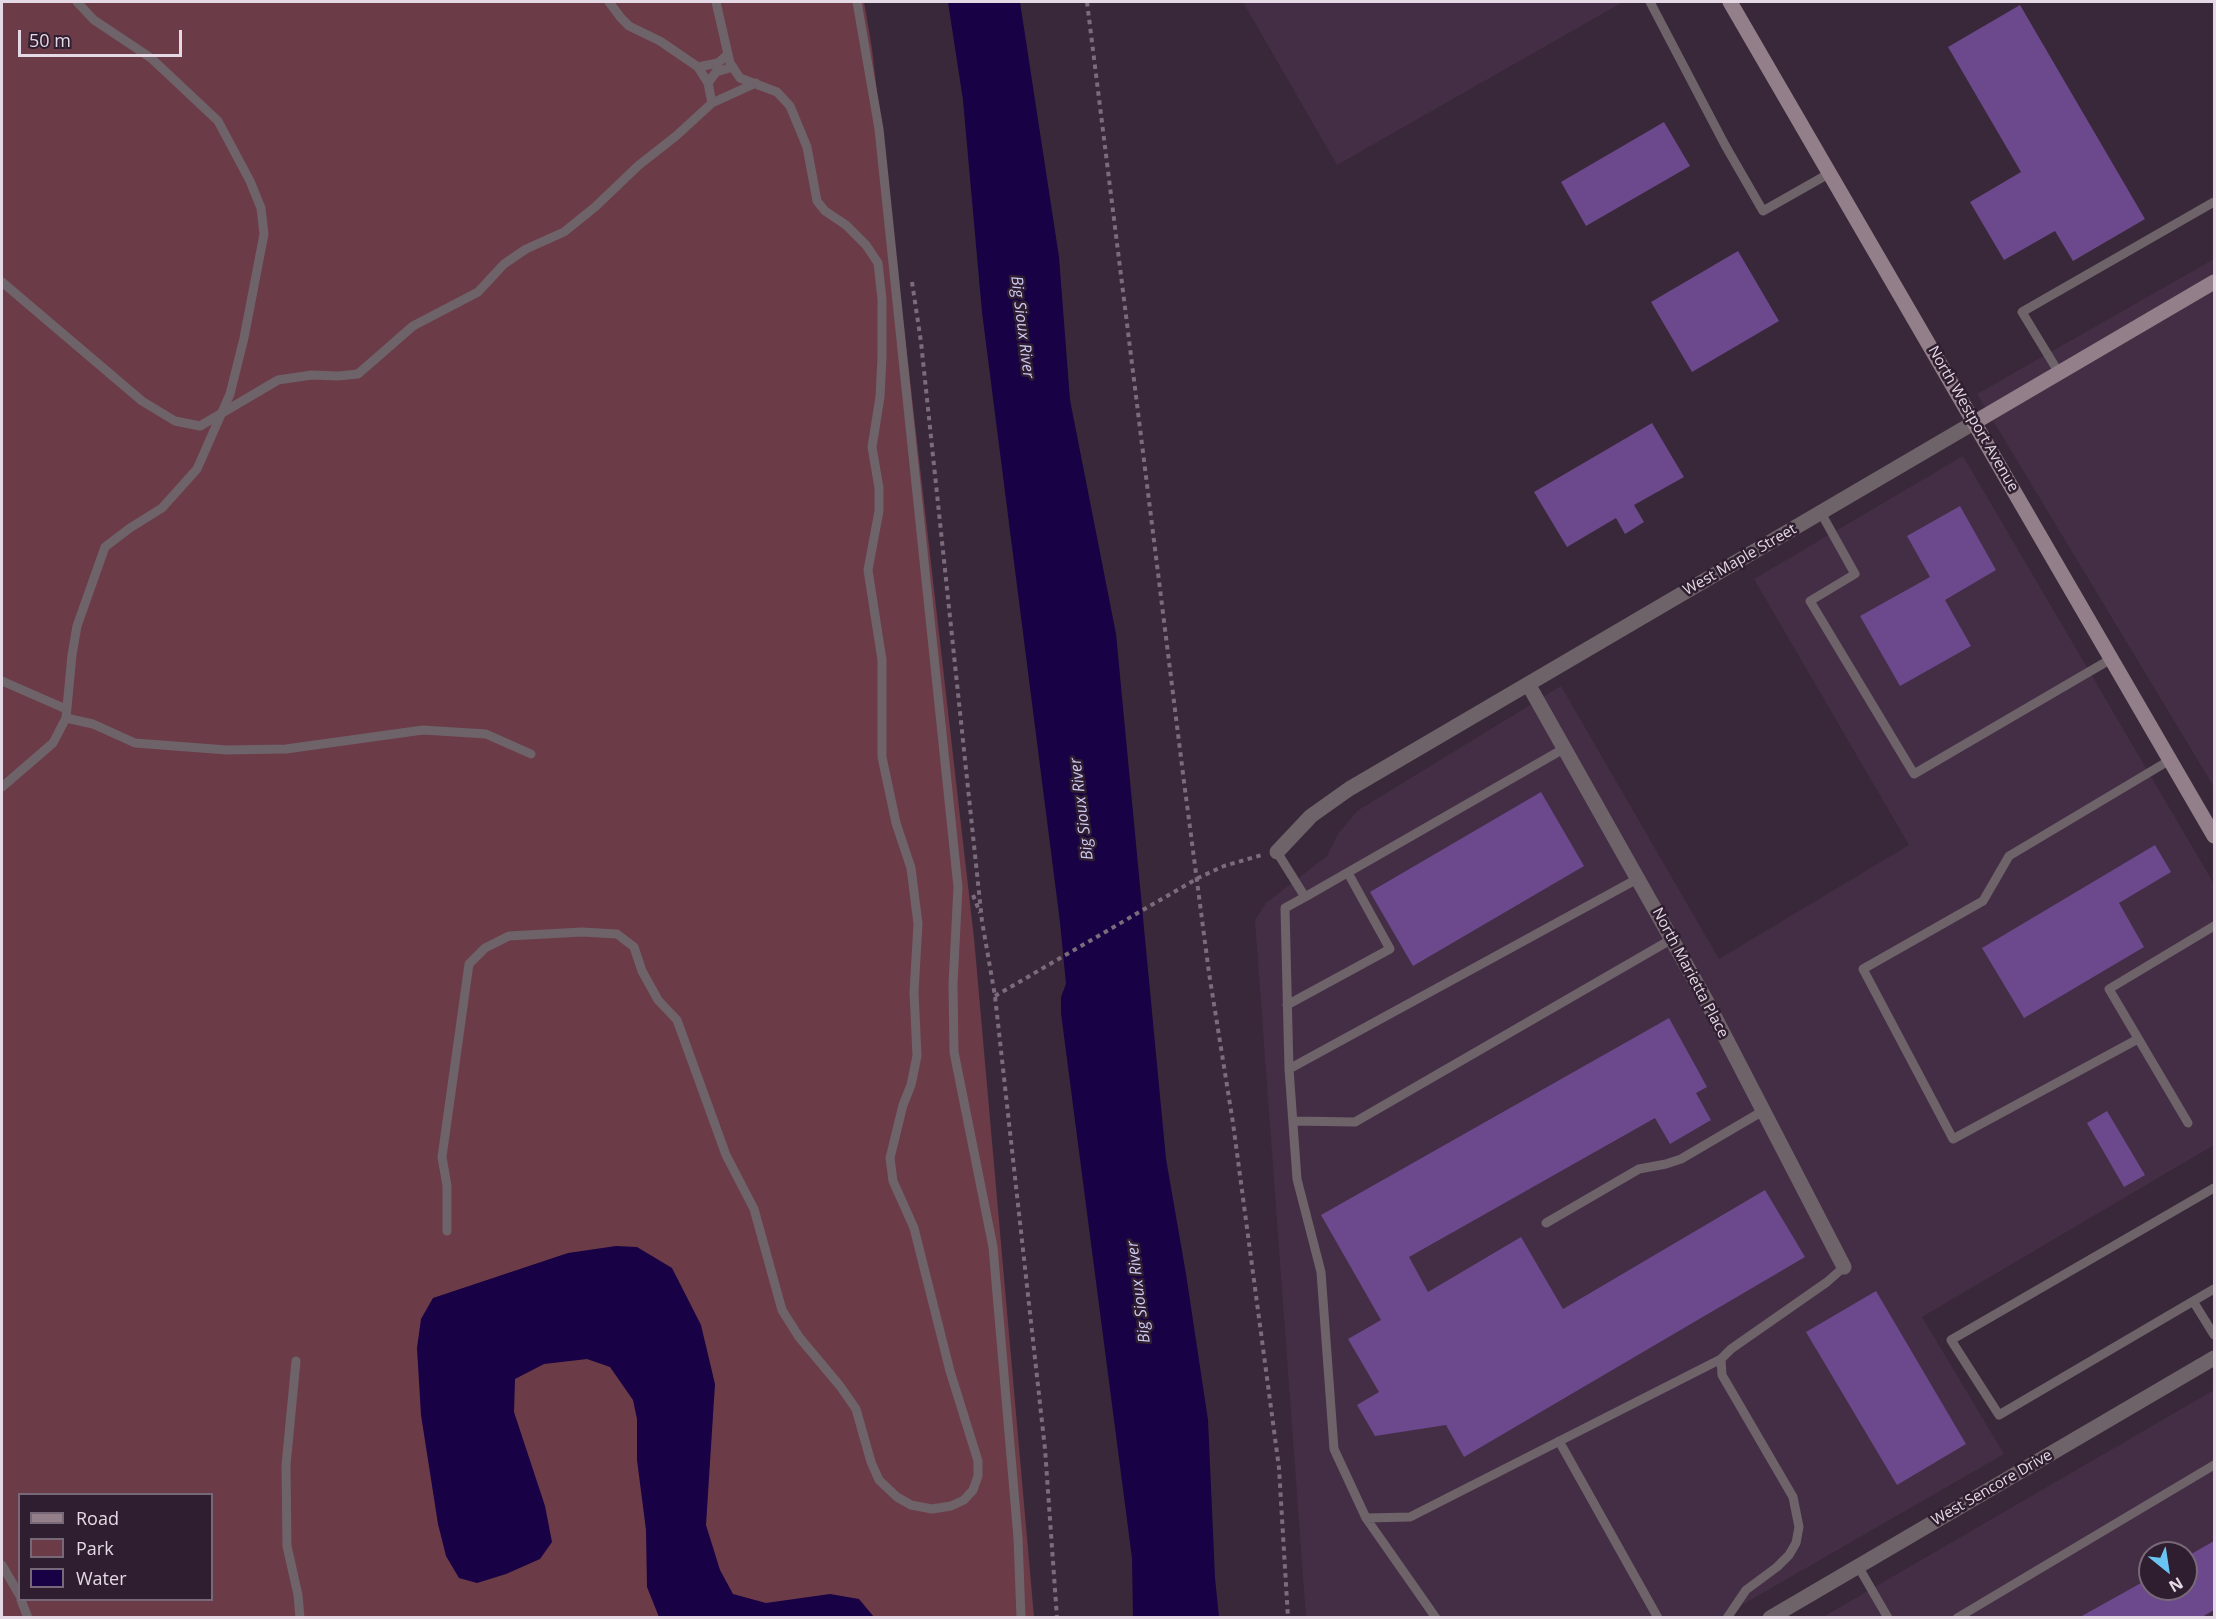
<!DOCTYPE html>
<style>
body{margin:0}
#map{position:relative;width:2216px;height:1619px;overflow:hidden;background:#392839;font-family:"Open Sans",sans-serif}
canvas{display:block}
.frame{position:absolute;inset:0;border:3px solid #e4d9e4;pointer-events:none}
.legend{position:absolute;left:18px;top:1493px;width:195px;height:108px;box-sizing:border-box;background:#2f1e2f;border:2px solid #776977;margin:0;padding:8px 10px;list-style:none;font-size:18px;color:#e4d9e4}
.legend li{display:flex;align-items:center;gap:12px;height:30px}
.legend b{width:30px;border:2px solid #776977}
.north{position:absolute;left:2138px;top:1541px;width:60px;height:60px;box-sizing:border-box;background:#2f1e2f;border:2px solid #776977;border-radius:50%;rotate:150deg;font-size:16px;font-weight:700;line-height:24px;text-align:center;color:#e4d9e4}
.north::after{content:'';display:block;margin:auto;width:21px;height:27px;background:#69c4f1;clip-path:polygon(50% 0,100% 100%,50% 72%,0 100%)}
.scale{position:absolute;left:18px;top:30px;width:164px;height:27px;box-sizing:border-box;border:3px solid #e4d9e4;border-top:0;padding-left:8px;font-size:18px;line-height:21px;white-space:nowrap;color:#e4d9e4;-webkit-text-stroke:4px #2f1e2f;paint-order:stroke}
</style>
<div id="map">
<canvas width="2216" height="1619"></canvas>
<div class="frame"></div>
<ul class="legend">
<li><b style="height:8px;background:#927f89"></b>Road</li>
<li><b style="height:16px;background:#6b3b48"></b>Park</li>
<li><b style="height:16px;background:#180144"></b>Water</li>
</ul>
<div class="north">N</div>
<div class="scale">50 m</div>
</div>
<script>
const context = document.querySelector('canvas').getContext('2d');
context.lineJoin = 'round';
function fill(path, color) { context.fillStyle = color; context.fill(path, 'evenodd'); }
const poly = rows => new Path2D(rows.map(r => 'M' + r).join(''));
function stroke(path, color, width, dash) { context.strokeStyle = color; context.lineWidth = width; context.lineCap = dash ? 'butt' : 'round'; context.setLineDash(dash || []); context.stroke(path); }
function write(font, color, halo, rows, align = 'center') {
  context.font = font + ' "Open Sans",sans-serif'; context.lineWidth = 5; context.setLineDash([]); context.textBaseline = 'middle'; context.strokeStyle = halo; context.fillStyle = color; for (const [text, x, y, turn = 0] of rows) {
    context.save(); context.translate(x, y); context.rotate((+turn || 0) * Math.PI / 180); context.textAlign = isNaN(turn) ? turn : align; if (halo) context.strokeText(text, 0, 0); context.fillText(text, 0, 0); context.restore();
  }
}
fill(poly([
 [1243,2,1623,2,1337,165],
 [2214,259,2214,787,1977,394],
 [1963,456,2214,884,2214,1145,1922,1317,2004,1454,1721,1617,1306,1617,1255,920,1266,903,1327,856,1338,834,1357,811,1561,686,1719,959,1909,845,1754,579],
 [2214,1390,2214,1617,1823,1617],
 [2150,1553,2186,1553,2186,1589,2150,1589]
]), '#442e45');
fill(poly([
 [2,2,864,2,872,49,974,938,1034,1617,2,1618],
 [20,1494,212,1494,212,1600,20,1600]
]), '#6b3b48');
fill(poly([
 [948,2,1020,2,1059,257,1070,400,1116,634,1166,1159,1186,1274,1208,1420,1215,1578,1219,1617,1133,1617,1132,1558,1061,1013,1061,997,1066,984,1060,922,982,312,963,100],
 [616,1246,637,1247,672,1268,701,1325,715,1384,706,1525,720,1570,733,1594,766,1603,830,1594,859,1599,874,1617,659,1617,647,1587,646,1530,637,1460,637,1419,633,1400,610,1367,587,1359,544,1364,515,1379,514,1412,545,1506,552,1542,540,1559,506,1574,477,1583,459,1578,446,1556,438,1524,421,1415,417,1348,421,1319,433,1298,568,1253]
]), '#180144');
fill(poly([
 [2020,5,2145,219,2073,261,2055,231,2004,260,1970,202,2021,172,1948,47],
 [1664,122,1690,166,1586,226,1561,182],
 [1738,251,1779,321,1692,372,1651,302],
 [1652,423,1684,477,1634,505,1644,522,1625,534,1616,518,1567,547,1534,492],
 [1960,506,1996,570,1945,600,1971,646,1900,686,1860,616,1930,577,1907,536],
 [1541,792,1584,866,1413,966,1370,892],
 [2155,845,2171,872,2119,903,2144,947,2024,1018,1982,948],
 [1669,1018,1707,1087,1696,1093,1711,1120,1670,1144,1655,1118,1409,1257,1428,1292,1521,1237,1563,1309,1765,1190,1805,1257,1464,1457,1446,1425,1375,1436,1357,1405,1379,1392,1348,1339,1381,1320,1321,1215],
 [2107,1111,2145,1175,2124,1187,2087,1123],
 [1876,1291,1966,1444,1897,1485,1806,1332],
 [2214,1541,2214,1610,2202,1617,2080,1617,2150,1578,2150,1589,2186,1589,2186,1557]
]), '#6c488c');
stroke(poly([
 [1087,2,1183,774,1209,973,1233,1123,1279,1468,1288,1618],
 [912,282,921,342,982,921,995,996,1045,1449,1057,1618],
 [973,895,980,913],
 [995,996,1198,878,1224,866,1262,855]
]), '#7b6c7b', 4, [4.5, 4.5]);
stroke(poly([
 [609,2,621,18,629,26,660,41,698,67,708,83,712,103],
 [857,2,879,129,958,887,953,984,954,1052,993,1247,1018,1538,1021,1618],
 [1650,2,1725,145,1763,211,1830,173],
 [698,67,718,63,728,54],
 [708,83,716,72,733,67],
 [2,282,142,401,175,421,200,426,278,380,312,375,338,376,358,374,413,326,478,292,504,264,526,249,564,232,595,207,639,165,676,136,712,103,756,83],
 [2059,373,2022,312,2214,202],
 [1821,513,1855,574,1810,601,1914,774,2111,659],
 [2,681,66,709],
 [66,718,93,724,135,743,227,750,286,749,423,730,486,734,531,754],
 [2,787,53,743,66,718,72,655,77,626,105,547,130,528,162,508,197,469,230,394,244,338,264,234,261,208,250,181,218,121,151,58,94,20,77,2],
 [1277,852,1305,897,1285,908,1289,1069],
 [1639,878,1289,1069,1297,1179,1321,1272,1334,1449,1366,1518,1410,1517,1721,1359],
 [1305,897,1565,748],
 [1287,1005,1390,949,1348,873],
 [2138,1039,1953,1139,1863,969,1983,901,2009,856,2170,760],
 [1293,1121,1355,1122,1672,939],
 [2188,1123,2109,989,2214,926],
 [2214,1188,1951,1340,1999,1415,2214,1289],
 [1546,1223,1639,1169,1666,1164,1681,1159,1763,1111],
 [447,1231,447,1186,442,1157,469,964,485,948,509,936,582,932,617,934,634,947,642,971,658,1000,677,1020,726,1155,754,1209,782,1310,799,1337,840,1386,856,1409,871,1462,879,1480,897,1497,911,1505,932,1509,951,1506,964,1500,973,1490,978,1476,978,1461,950,1371,914,1228,893,1181,890,1158,903,1105,911,1085,917,1056,914,992,918,924,911,868,896,823,882,757,882,660,868,570,879,511,879,488,872,447,880,397,882,357,882,299,878,263,866,245,846,225,825,211,817,201,807,147,790,106,777,92,740,78,730,63,716,2],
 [2193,1301,2214,1335],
 [296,1361,286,1465,287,1546,298,1595,300,1618],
 [1559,1441,1658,1618],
 [1366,1518,1436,1618],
 [2,1565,20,1596],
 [1858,1566,1888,1618],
 [21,1600,28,1618],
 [1727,1618,1746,1590,1777,1567,1789,1555,1796,1543,1799,1527,1793,1497,1722,1375,1721,1359,1731,1349,1827,1282,1844,1267],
 [1957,1618,2214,1465]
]), '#6e6369', 9);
stroke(poly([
 [1528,684,1707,1002,1844,1267],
 [1277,852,1311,816,1349,789,1975,422],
 [1770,1618,2214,1358]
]), '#6e6369', 15);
stroke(poly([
 [1730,2,2214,836],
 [1975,422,2214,282]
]), '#927f89', 15);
write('15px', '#e4d9e4', '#2f1e2f', [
 ["North Westport Avenue",1973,419,60],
 ["West Maple Street",1740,560,-30],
 ["North Marietta Place",1690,973,62],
 ["West Sencore Drive",1992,1488,-30]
]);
write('italic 16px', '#cdcbf4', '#2f1e2f', [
 ["Big Sioux River",1022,327,83],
 ["Big Sioux River",1082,809,-97],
 ["Big Sioux River",1139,1292,-97]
]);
</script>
